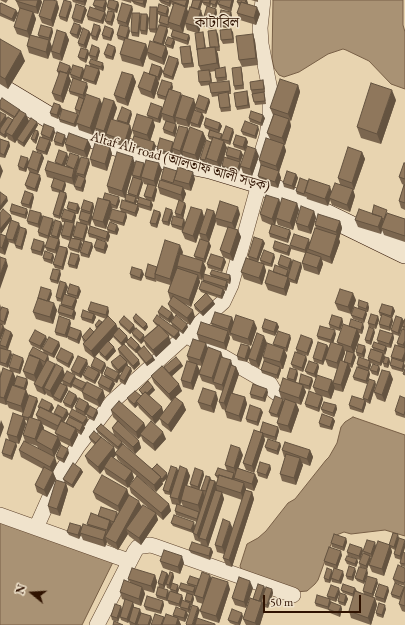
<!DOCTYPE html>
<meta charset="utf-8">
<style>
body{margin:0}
#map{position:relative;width:405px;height:625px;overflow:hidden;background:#e8d4b0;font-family:"EB Garamond",serif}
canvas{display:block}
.north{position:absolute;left:12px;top:573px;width:40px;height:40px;-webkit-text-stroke:3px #f0e3cc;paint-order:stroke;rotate:288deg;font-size:11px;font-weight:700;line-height:16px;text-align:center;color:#2f1200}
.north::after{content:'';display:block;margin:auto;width:14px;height:18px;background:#2f1200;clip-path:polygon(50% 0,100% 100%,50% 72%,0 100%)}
.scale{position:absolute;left:263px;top:595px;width:98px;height:18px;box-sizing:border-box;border:2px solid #2f1200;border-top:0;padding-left:5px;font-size:12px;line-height:14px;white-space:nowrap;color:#2f1200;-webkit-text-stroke:3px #f0e3cc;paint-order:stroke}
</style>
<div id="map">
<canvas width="405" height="625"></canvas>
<div class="north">N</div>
<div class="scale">50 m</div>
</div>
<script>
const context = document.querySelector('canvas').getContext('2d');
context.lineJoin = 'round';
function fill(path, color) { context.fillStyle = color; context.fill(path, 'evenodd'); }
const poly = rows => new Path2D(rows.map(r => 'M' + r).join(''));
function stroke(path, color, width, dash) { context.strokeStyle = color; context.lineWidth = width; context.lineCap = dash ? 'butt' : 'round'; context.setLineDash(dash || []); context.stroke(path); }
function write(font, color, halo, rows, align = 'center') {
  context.font = font + ' "EB Garamond","Noto Serif Bengali",serif'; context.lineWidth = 3; context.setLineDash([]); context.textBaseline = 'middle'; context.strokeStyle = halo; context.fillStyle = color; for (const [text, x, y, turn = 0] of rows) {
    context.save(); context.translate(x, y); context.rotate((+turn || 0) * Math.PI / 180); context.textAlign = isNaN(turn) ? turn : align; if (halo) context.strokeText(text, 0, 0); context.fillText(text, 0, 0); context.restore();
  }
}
const water = poly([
 [273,0,403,0,403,25,405,32,405,89,391,84,369,61,346,50,343,49,328,54,299,72,284,77,279,75,274,68,272,59,273,0],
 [353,417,405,435,405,536,385,530,351,534,344,532,334,536,318,580,315,584,307,591,296,592,242,571,240,566,247,544,258,538,266,531,288,503,295,499,326,460,329,457,337,443,341,427,345,422,353,417],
 [0,519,115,558,82,625,0,625,0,519]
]);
fill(water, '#a99274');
stroke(water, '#785f46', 1);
const street = poly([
 [253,181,267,136,270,115,270,90,261,44,260,28,263,0],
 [189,337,270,384,274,391,278,394],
 [0,515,129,561],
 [36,528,61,472,78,446,112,402,223,302,231,285,259,184],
 [97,625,135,551,138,547,143,546,150,545,154,546,293,595]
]);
const secondary = poly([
 [0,88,50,118,71,129,91,137,146,155,210,168,253,181,278,191,405,253]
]);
stroke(street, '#5d422c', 16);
stroke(secondary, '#2f1200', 22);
stroke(street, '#f0e3cc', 15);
stroke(secondary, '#f0e3cc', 21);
fill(poly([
 [0,0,8,0,6,3],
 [16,0,41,0,42,2,38,14,34,13,36,19,31,35,39,37,38,35,52,28,53,32,50,41,52,47,66,33,69,40,62,61,53,58,51,51,48,59,29,53,27,46,29,38,17,34,14,27,20,9,19,8,16,1],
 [72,0,87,0,85,6,73,2],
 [121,0,132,0,131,3],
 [147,0,145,8,134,4,132,1],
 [159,0,189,0,189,1,187,9,188,12,191,7,193,0,219,0,216,8,212,7,211,4,210,7,204,5,202,2,200,10,203,17,199,33,204,36,206,48,210,47,218,34,220,51,217,51,220,68,226,71,227,80,217,82,216,78,215,71,210,72,212,83,230,84,231,94,229,94,231,111,221,112,220,108,218,96,212,97,211,93,210,85,201,86,199,82,201,71,199,66,198,54,197,50,197,33,187,30,185,24,183,33,189,35,190,38,188,45,174,40,175,42,173,49,167,47,165,44,172,38,171,36,173,30,170,29,169,27,169,28,167,28,168,31,164,45,166,46,168,53,164,65,149,59,147,54,143,67,122,61,120,54,124,41,118,39,117,35,130,31,128,39,146,44,148,50,154,42,153,41,156,33,150,32,149,29,157,7,157,9,168,7,169,10,168,17,169,17,173,5,172,5,171,3,170,7,161,3],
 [158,14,161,16,159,22,160,25,157,29],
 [220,0,234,0,231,12,220,8,218,4],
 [251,0,258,0,258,2],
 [57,1,59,8,53,27,42,23,39,16],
 [118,2,119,5,117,13,108,10,107,7],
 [237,2,248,3,248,4,260,14,256,25,240,20,237,13,240,6,239,6],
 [107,3,105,12,106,15,103,24,88,20,87,16,95,8,93,5],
 [0,4,18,13,14,22,0,16],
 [72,6,67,22,60,19,59,16],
 [85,7,87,10,82,24,74,22,72,18],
 [133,9,128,27,118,24,117,20],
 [216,9,217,13,212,29,203,26,202,23],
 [114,12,115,16,112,26,107,24,105,21],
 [231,12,232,16,229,29,219,26,218,22],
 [140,13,139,37,132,36,131,32],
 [149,18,147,35,141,34,140,30],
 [82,28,78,39,72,36,70,33],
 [113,29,114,32,111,41,103,39,102,35],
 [101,30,97,41,92,39,91,35],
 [89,31,91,34,86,49,79,46,78,43],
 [233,32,234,43,223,44,221,40],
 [253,34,255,41,258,65,242,67,239,60],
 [0,39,25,61,8,89,0,84],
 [190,46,191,50,194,67,184,68,182,64],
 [115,47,116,51,113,60,106,58,104,54],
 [88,50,89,54,86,63,80,60,78,57],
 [100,51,97,61,90,58,89,55],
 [89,63,104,67,103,71,99,69,100,73,96,85,84,81,82,78,81,81,88,87,84,98,102,105,114,101,117,108,113,120,118,121,117,120,132,114,129,125,130,125,132,132,127,148,109,141,107,137,107,138,97,135,95,129,93,135,79,130,77,124,75,127,60,122,59,119,78,114,78,116,79,114,76,113,75,109,79,97,70,94,69,91,73,78,71,78,70,74,84,71,90,66],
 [179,63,173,80,164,77,163,73],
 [70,66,71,69,69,76,71,81,63,103,55,100,52,93,59,75,57,71],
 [161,67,163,71,159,81,158,80,159,83,154,99,141,94,138,87,149,74],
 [241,67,242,71,244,89,235,90,234,86],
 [133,75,136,82,128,106,117,102,114,95],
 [264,84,265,92,264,92,265,96,266,104,255,105,251,90],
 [298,85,300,92,291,121,290,120,291,126,285,145,284,145,286,151,279,172,281,178,278,188,261,183,258,176,261,166,259,160,270,139,267,133,273,115,270,108],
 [173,87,172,90,196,104,209,99,210,102,206,114,196,111,195,109,195,110,202,113,204,117,200,128,191,126,190,123,189,127,177,124,176,121,175,124,176,124,177,128,175,137,164,133,163,129,166,121,163,120,162,116,160,123,153,121,155,126,150,141,156,146,153,154,133,147,131,144,134,136,132,130,148,118,147,115,163,108,165,100,158,98,157,94],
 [247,91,248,95,250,108,237,110,236,107],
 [396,100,381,144,361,138,357,127],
 [0,101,29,121,38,125,35,130,38,131,39,134,36,144,33,142,31,139,34,131,24,147,18,143,17,140,15,143,8,139,7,136,5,138,0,135,0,112,7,118,13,120,14,119,0,110],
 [60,105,62,109,58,119,51,116,50,113],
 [249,118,265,118,262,126,250,122],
 [220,123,222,126,219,133,222,134,222,136,234,132,230,145,225,143,227,148,220,169,209,165,207,162,207,164,201,162,200,159,212,140,209,139,208,136,209,130,205,128,204,125],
 [259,129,256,139,243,135,241,131],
 [188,131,203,132,206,139,198,162,184,158,183,155,182,158,174,155,173,151,171,157,158,152,157,149,174,143],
 [55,132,52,142,50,141,51,144,47,155,37,152,36,149,42,137,41,134],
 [246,138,248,142,245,151,234,147,233,144],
 [0,139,9,142,10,146,5,158,0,157],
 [66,139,63,147,55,145,54,141],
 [88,140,91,147,87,158,67,151,65,144],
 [110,147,112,154,107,171,92,166,90,159],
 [241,151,243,155,240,163,241,165,259,156,252,176,243,173,241,167,238,174,223,169,222,166,227,158,226,155],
 [362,152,365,159,354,190,353,190,355,196,350,212,332,205,330,200,328,206,307,199,306,196,306,197,297,194,296,191,332,191,340,184,338,178],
 [67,153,68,157,65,166,66,166,79,156,80,160,76,172,77,176,74,185,65,182,66,185,64,192,66,193,67,197,60,219,54,217,53,214,60,193,52,191,51,187,54,179,47,177,45,170,55,163],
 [42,154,44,158,38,174,41,179,37,192,27,189,25,185,30,172,29,171,27,167],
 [29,162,26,172,19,170,18,166],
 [90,163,85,179,86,181,83,192,76,190,74,186,77,176,76,173],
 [405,163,405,210,401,208,399,201,404,185,402,184,399,177],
 [135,164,145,165,162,170,156,188,157,190,154,202,151,201,153,205,151,211,138,207,139,209,136,217,126,213,127,217,124,226,111,222,109,219,121,212,120,208,125,201,125,200,128,195,128,193,133,177,132,175,133,170,125,198,109,193,107,186],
 [142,179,144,184,148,185,144,196,146,199,137,203,137,205,136,204,137,201,136,199,138,199,143,183],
 [296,174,298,178,294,190,284,187,283,183],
 [161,179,195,179,191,191,184,189,186,194,183,202,160,194,158,187,161,180],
 [34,197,31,209,22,206,21,203],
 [103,199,120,201,117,209,112,208,106,229,95,226,92,219,90,226,87,225,88,228,84,241,92,243,93,247,89,258,81,256,80,252,83,242,81,241,82,244,79,253,70,250,68,247,70,241,62,238,61,235,65,222,62,222,61,218,68,211,67,208,80,208,78,214,75,214,76,216,74,224,75,227,72,238,74,238,73,236,80,222,79,219,81,211,81,209,93,203,94,207,92,215,92,217],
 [279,199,280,203,297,203,299,210,293,230,278,225,276,220,275,225,291,233,288,243,270,237,269,233,271,225,262,221,260,214],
 [185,203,186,206,183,219,176,217,175,213],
 [202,210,204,217,216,215,240,214,235,229,238,230,241,237,233,261,223,257,220,250,228,228,217,225,216,221,209,242,211,246,205,263,203,262,206,268,202,280,199,279,200,282,191,307,185,304,195,317,190,325,171,311,168,304,171,299,170,299,168,292,170,285,157,281,157,280,156,282,146,279,145,276,157,267,183,252,182,255,196,259,194,256,201,240,199,233,196,243,185,239,182,232,183,231,172,227,171,224,184,219,185,223],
 [10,211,28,212,26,219,11,214],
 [314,211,316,218,311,234,298,230,296,223],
 [160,212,161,215,157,228,151,226,150,223],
 [0,213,12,219,11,220,20,226,15,244,8,242,5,255,0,253,0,234,6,236,10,221,1,234,0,233],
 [41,213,42,216,54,222,50,237,52,237,51,235,63,226,59,239,60,243,59,246,67,248,68,252,63,270,55,268,53,264,57,254,47,251,45,247,48,239,39,236,38,232,39,228,28,224,27,221],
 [173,213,169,226,163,224,162,221],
 [372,214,389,214,405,219,405,242,384,235,382,230,381,234,358,227,355,220],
 [340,221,342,228,339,239,340,242,332,264,322,260,323,264,319,275,304,270,302,263,305,253,291,249,290,245,310,242,316,228,315,225],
 [26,229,27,232,22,250,16,248,15,245],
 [107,229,119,229,117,235,109,233,110,236,108,242,89,237,88,233,108,232],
 [106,242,108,246,105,254,96,251,94,247],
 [265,243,258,262,261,263,260,260,275,257,272,267,264,265,266,271,262,285,244,279,241,272,249,259,248,256],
 [45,246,42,256,32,253,31,249],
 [290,246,291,249,289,256,274,251,273,248],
 [53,254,54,257,52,264,44,261,43,258],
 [224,258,226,262,222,272,208,268,207,264],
 [80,259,77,269,69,267,68,264],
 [291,259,292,262,301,263,302,267,297,284,290,282,290,284,286,296,268,290,265,283,279,267,278,264],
 [61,274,58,284,51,282,50,279],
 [130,274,144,274,141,281,131,278],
 [210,274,230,275,231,279,230,284,227,283,228,285,226,291,224,290,225,292,222,299,207,294,213,301,215,304,203,316,195,309,194,305,206,294,201,292,199,289,203,282,203,280,211,276],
 [68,287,65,294,68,295,67,293,81,291,78,299,76,299,77,301,74,309,76,313,74,320,59,315,58,312,62,306,61,304,62,302,57,301,56,297],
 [52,294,49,301,57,310,53,324,36,319,33,312],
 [356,300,351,314,338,310,335,303],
 [0,304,1,307,9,312,5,325,0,324],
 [358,306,369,307,368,312,366,312,367,314,364,323,353,319,351,315,358,308],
 [393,307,395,311,392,318,393,321,390,331,380,328,379,324,382,316,380,316,379,312],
 [88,310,109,311,108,316,116,324,118,329,127,336,128,340,124,344,140,364,134,370,119,353,118,349,122,346,113,337,109,342,116,351,107,361,100,355,99,352,94,358,85,351,83,344,84,342,83,341,82,337,94,332,96,329,95,325,102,322,106,319,95,315,96,317,93,324,82,320,81,317,89,312],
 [158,312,172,313,174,317,170,323,159,316],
 [378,316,379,320,376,329,369,327,368,323],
 [232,317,234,323,257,328,251,346,233,340,231,335,231,336,229,335,230,338,226,350,199,341,197,334,212,326,211,323],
 [133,318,148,327,145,331,134,322],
 [342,318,343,322,340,331,330,328,329,324],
 [402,318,404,321,399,336,393,334,394,338,391,348,386,347,387,349,385,355,384,354,385,357,381,366,370,363,371,365,369,371,370,374,367,384,354,380,353,377,358,367,357,364,368,361,368,358,373,349,372,347,378,343,377,340,392,334,391,330],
 [405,319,405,360,404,363,405,366,403,372,392,369,390,365,392,359,391,357,398,346,397,343,403,330,402,326],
 [153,321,180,335,176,340,166,333,171,343,156,357,146,346,144,341,141,344,133,336,132,333,144,337,157,326,155,324],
 [119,322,134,325,135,329,130,334,120,325],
 [171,322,188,327,183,334,172,326],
 [71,323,69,329,81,331,82,335,79,344,68,339,67,336,67,338,56,335,55,332],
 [277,323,279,327,275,336,263,332,262,328],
 [349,326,364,327,362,334,358,333,360,336,354,353,356,357,352,368,350,367,351,370,343,392,335,390,335,388,331,399,316,394,313,387,332,380,333,382,337,369,328,366,325,359,323,365,314,362,313,358,327,345,329,348,330,343,318,339,317,336,336,334,333,343,338,344,337,342],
 [345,351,347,352,344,362,342,361,345,353],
 [375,332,371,345,366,343,365,340],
 [257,333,259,368,251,365,248,358],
 [13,335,8,350,12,355,8,368,0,365,0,343],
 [291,338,287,352,285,351,287,356,283,369,281,369,281,370,278,379,262,373,261,370,264,361,263,357,274,345,273,344],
 [47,339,41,350,31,345,29,341],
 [312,339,313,342,308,356,297,353,296,349],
 [59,342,60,346,54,358,44,353,42,349],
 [126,342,139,345,141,348,153,357,155,360,147,366,138,355,137,353,136,353,128,346],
 [206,343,207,348,221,352,223,358,232,365,236,367,239,374,232,393,245,397,247,404,241,422,227,418,225,411,225,410,222,409,219,402,223,391,216,389,214,385,202,381,199,374,202,366,197,365,200,371,193,390,183,387,181,380,189,362,187,356],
 [249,346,251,350,247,362,238,360,237,356],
 [366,350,364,358,357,356,356,352],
 [29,354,49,359,48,361,55,364,55,366,65,375,76,378,86,384,103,390,105,397,100,407,84,399,82,392,73,387,72,386,71,388,63,384,62,381,61,383,67,386,68,390,61,403,54,400,53,398,47,395,46,393,45,395,37,391,34,384,35,382,26,378,23,371,30,355],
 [306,356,307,360,303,372,293,368,291,364],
 [74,357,69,368,57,361,56,358],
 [389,358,390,362,388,368,384,367,383,363],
 [24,361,20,374,10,371,9,367],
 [111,362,127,362,128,366,132,371,125,385,120,382,119,378,117,383,114,382,115,384,110,393,99,387,98,383,105,376,104,374,118,373,112,366],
 [123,371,120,376,119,373,119,374],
 [105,363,106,366,102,375,100,373,100,375,95,384,85,379,83,375,91,368,91,366],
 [181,363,183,366,172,376,182,391,175,397,183,403,186,410,171,432,162,425,160,419,155,424,139,408,138,405,135,408,129,402,127,398,141,396,142,395,141,393,139,390,153,387,155,390,149,395,164,413,174,398,171,401,154,383,151,376,165,369],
 [88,364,81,378,72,373,71,370],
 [318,364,319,367,316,378,307,374,305,371],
 [379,366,380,369,378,376,372,374,370,370],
 [0,370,1,374,13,372,16,379,13,385,15,386,14,385,27,379,28,383,26,390,29,397,38,401,32,418,38,420,36,415,39,409,38,407,52,404,54,408,51,412,54,414,69,414,64,422,63,421,64,422,66,423,69,417,69,415,88,420,85,426,84,426,85,428,81,435,77,432,78,435,72,447,60,441,61,444,54,457,38,448,37,446,28,443,57,464,53,472,56,479,47,497,37,492,35,485,43,469,21,457,19,450,25,441,23,435,28,421,25,420,26,424,19,444,16,443,17,446,12,460,3,456,2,453,9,440,7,434,22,416,23,413,9,408,7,404,6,405,0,403],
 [42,424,56,431,55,433,57,436,43,429,44,428],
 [297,370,298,374,296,382,299,383,312,378,313,381,310,390,304,388,306,392,301,405,296,403,299,410,291,433,280,430,277,423,279,418,271,416,269,412,283,399,284,402,285,400,281,398,279,391,288,379,287,378],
 [393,379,385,402,377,399,374,392],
 [376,384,370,404,366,402,366,404,363,413,350,409,349,405,363,399,363,398],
 [268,392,265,402,251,398,250,394],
 [76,395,78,399,72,409,65,406,63,402],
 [322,396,323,399,319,412,306,407,305,404],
 [405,398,405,418,396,415,395,411],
 [218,399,214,413,201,409,198,402],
 [88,403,90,407,85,416,76,411,75,407],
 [336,405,337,409,334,417,323,413,321,409],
 [97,410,98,413,94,421,88,418,86,414],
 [111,410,144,423,146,428,166,439,155,451,143,441,141,436,138,439,122,425,139,441,141,448,135,454,122,442,123,445,152,469,168,476,178,470,187,469,190,476,187,486,191,487,190,484,203,471,204,475,199,490,202,491,201,490,211,480,215,481,216,483,218,479,217,478,215,475,227,471,225,465,243,455,238,468,255,474,258,481,254,491,246,488,246,490,252,492,254,499,232,567,226,565,223,558,224,554,217,552,215,545,233,529,242,500,222,493,224,499,208,547,201,545,200,541,200,542,195,540,193,533,173,526,171,523,195,526,197,522,176,515,175,511,177,505,172,504,170,497,170,495,165,494,163,490,167,478,163,482,162,482,163,484,156,492,132,472,134,478,130,484,169,504,171,511,163,520,156,514,158,520,141,545,129,536,128,534,118,550,108,544,107,542,105,547,83,540,81,535,79,539,69,535,67,532,81,526,82,528,88,525,87,524,98,516,117,512,118,514,119,512,96,499,93,492,127,489,129,495,142,506,153,512,131,493,129,486,128,488,106,474,104,469,100,474,88,463,85,456,95,445,90,440,89,437,102,438,114,447,115,453,118,450,98,433,96,429,120,440,114,435,112,428,117,421,113,417],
 [116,455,118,460,125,466,113,458],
 [181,502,183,506,180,505],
 [263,412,258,426,247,422,246,419],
 [333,418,335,421,332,430,320,427,319,423],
 [278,427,279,431,276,441,264,437,265,440,254,473,246,470,243,463,260,432],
 [280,443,281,446,278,455,267,451,265,447],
 [282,450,310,450,313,457,310,466,302,463,303,465,296,485,282,481,280,474,285,457,284,457],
 [69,453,64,463,57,459,56,456],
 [270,465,271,469,267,479,258,476,257,472],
 [81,469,83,472,73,488,66,484,68,490,60,516,50,513,48,506,65,483,63,479],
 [393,533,403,552,405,553,405,567,401,566,400,563,401,560,395,558,394,554,395,550,391,548,392,552,384,576,372,572,369,565,372,558,370,557,371,559,367,569,360,567,359,563,364,554,363,551,376,546,389,545],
 [346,538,347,542,344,551,332,547,331,543],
 [211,548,213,552,210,560,191,553,189,550],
 [362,548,363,551,360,560,348,556,347,552],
 [342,555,337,569,325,565,324,561],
 [357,559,358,562,356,567,347,564,345,560],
 [160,561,184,563,180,574,163,568],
 [405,568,405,612,402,611,399,604,400,600,392,597,391,594,404,588,405,586,395,583,393,579],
 [356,571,353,581,347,579,346,576],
 [167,573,169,576,164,589,159,587,158,583],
 [173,573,174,577,170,589,167,588,166,584],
 [333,573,344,575,341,584,332,582,331,579,330,583,325,582,324,578],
 [368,573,364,584,357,581,355,578],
 [155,575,157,582,154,593,144,590,145,594,141,606,133,603,134,606,134,607,140,609,141,613,151,616,152,619,150,625,130,625,129,622,128,623,121,620,120,617,118,622,112,620,111,616,121,606,122,610,125,600,122,599,120,592,130,582,128,579],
 [211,578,230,589,219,623,203,618,200,611,203,604,197,602,195,596,193,595,194,599,192,605,190,605,191,606,189,613,187,612,188,615,185,622,179,620,181,625,151,625,164,617,173,616,173,615,181,609,180,607,185,601,185,600,187,593,181,591,179,588,188,585,187,583,199,579],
 [378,583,373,597,375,598,377,605,371,625,351,618,349,611,354,597,343,593,341,590,357,591,364,594,363,591],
 [264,586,265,589,272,589,273,593,268,608,264,607,265,609,260,625,246,625,243,619,253,599],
 [388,587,389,591,385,603,376,600,375,596],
 [253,588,246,608,235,605,232,598],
 [170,589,179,589,178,593,183,598,180,607,169,604,167,600,171,591],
 [168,590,169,594,167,601,157,598,156,595],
 [340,592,336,602,330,600,331,602,341,606,342,609,340,617,330,613,329,610,316,606,315,603,328,599,327,596],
 [346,595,348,599,345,606,339,604,338,601],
 [163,601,164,605,161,614,146,610,144,606],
 [386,609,383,618,377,616,376,613],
 [243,616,240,625,235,625,230,623,228,620]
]), '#7b664f');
fill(poly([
 [38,0,41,0,42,2,38,14,36,7],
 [84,0,87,0,85,6,84,2],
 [106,0,107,3,105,12,106,15,103,24,101,21,104,12,103,8],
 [144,0,147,0,145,8,143,4],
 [170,0,172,0,171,1,171,3,170,7,169,3],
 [187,0,189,0,189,1,187,9,189,14,185,23,185,24,183,33,180,26,186,7,185,6],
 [201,0,203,0,199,13,198,10],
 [210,0,212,0,210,7,209,3],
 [217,0,219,0,216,8,215,5],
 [232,0,234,0,231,12,230,8],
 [246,0,247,0,248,3,246,8,245,5],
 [57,1,59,8,53,27,51,20],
 [71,2,72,6,67,22,66,18],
 [118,2,119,5,117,13,115,10],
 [132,6,133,9,128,27,126,23],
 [85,7,87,10,82,24,81,21],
 [157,7,158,11,157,11,158,14,157,33,156,29],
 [168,7,169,10,167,17,166,14],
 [257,7,260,14,256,25,254,18],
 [216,9,217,13,212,29,211,26],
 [16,10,18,13,14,22,12,19],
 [201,10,203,17,199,33,196,26],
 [33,12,36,19,30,38,27,31],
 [114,12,115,16,112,26,111,22],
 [231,12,232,16,229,29,227,25],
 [140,13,141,17,139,37,138,33],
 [147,14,149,18,147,35,146,31],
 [80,25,82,28,78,39,77,35],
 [100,26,101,30,97,41,96,37],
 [129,27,130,31,127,41,126,38],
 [167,27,168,31,163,47,162,44],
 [52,28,53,32,50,42,49,38],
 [113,29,114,32,111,41,110,38],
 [231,29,233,32,234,43,233,39],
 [216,30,218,34,220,51,219,47],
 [89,31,91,34,86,49,84,45],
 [203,32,204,36,206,53,205,49],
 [66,33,69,40,62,61,60,54],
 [253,34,255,41,258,65,256,58],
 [189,35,190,38,188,45,187,41],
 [174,39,175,42,173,49,171,46],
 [49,40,52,47,48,59,46,52],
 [146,44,148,51,147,52,147,54,143,67,140,60],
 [166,46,168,53,164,65,162,58],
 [190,46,191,50,194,67,192,63],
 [115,47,116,51,113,60,112,57],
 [215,47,218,54,220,70,217,63],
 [99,48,100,51,97,61,96,57],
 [88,50,89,54,86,63,85,59],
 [21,51,25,61,8,89,5,79],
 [178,59,179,63,173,80,172,77],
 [103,63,104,67,103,71,101,67],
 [70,66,71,69,69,76,71,81,63,103,61,96],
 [161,67,163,71,159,81,158,77],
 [225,67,226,71,227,80,226,77],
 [241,67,242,71,244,89,243,85],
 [83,68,85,72,81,81,80,78],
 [99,69,100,73,96,85,94,82],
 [209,70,211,74,212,84,211,81],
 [133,75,136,82,128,106,125,99],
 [156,76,159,83,154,99,151,92],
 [263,80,264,84,265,92,264,89],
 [229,81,230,84,231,94,230,91],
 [87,83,88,87,84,99,83,95],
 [172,83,173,87,168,101,167,98],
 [298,85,300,92,291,121,288,114],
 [392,90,396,100,381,144,377,134],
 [247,91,248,95,250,108,248,105],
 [228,92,229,96,231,111,230,107],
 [181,93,183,100,175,117,176,121,175,124,173,117],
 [100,99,103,106,95,128,95,129,93,135,90,128],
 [194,99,196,106,195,107,195,109,189,127,186,120],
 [209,99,210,102,206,114,205,111],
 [114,101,117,108,108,135,106,134,107,138,104,131],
 [60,105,62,109,58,119,57,115],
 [162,107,161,113,162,116,160,123,158,119],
 [131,111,132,114,128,127,127,123],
 [202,113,204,117,200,128,198,125],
 [26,114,29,121,15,143,12,136],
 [78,114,79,118,76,123,77,125,75,127,74,124],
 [6,115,7,119,0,128,0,124],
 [263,115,265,118,262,126,261,123],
 [153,119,155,126,150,142,147,135],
 [289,119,291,126,285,145,282,138],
 [37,122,38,125,24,147,23,143],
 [220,123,222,126,219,133,218,130],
 [176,124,177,128,175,137,173,133],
 [130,125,132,132,127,148,125,141],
 [258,126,259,129,256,139,255,136],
 [54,128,55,132,52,142,50,138],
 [188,128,190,135,182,151,183,155,182,158,180,151],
 [233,129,234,132,230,145,229,141],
 [38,131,39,134,36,144,35,140],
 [6,132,7,136,5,138,4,135],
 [203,132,206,139,198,162,195,155],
 [65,135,66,139,63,147,62,144],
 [246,138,248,142,245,151,243,147],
 [50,140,51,144,47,155,45,152],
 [88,140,91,147,87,158,84,151],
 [224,141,227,148,220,169,217,162],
 [9,142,10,146,5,158,4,155],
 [154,142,156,146,153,154,152,151],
 [173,142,175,146,172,148,173,151,171,157,170,153],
 [284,144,286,151,279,172,281,178,278,188,275,182,278,172,276,166],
 [110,147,112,154,107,171,105,164],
 [256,149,259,156,252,176,250,169],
 [241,151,243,155,240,163,239,159],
 [362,152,365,159,354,190,352,183],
 [67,153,68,157,64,169,62,165],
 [42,154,44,158,38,174,37,171],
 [79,156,80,160,76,172,77,176,74,185,72,178],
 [133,157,135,164,125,198,122,191],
 [28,158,29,162,26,172,24,169],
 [89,159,90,163,85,179,84,175],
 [240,162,241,166,238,174,237,171],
 [144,163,146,167,141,177,143,183,138,199,137,196,141,180,140,177],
 [159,163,162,170,156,188,154,181],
 [0,164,3,171,0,179],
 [193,172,195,179,191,191,189,184],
 [296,174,298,178,294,190,292,186],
 [40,175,41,179,37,192,35,189],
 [85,178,86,181,83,192,81,188],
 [65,182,66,185,63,194,62,191],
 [156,186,157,190,154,202,152,198],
 [330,186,332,193,329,198,330,200,328,206,325,199],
 [183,187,186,194,183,202,181,195],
 [353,189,355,196,350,212,347,205],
 [66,193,67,197,60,219,59,216],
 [33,194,34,197,31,209,29,205],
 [7,197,8,201,0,211,0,206],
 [119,197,120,201,117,209,116,206],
 [136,197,137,201,135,206,134,203],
 [279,199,281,206,276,218,276,220,275,226,272,219],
 [110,201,112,208,106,229,103,222],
 [151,201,153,205,151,211,150,207],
 [93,203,94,207,92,215,92,217,90,226,88,222,91,214,90,212],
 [185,203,186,206,183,219,181,215],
 [297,203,299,210,293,230,290,223],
 [78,204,80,208,78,214,76,211],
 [138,205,139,209,136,217,135,213],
 [238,207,240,214,235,230,232,223],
 [27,209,28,212,26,219,25,215],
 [172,210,173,213,169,226,168,222],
 [202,210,204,217,196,243,193,236],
 [214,211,217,218,215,218,216,221,209,242,206,235],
 [314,211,316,218,311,234,308,227],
 [160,212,161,215,157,228,156,224],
 [41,213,42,217,39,228,38,224],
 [75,213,76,216,74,224,75,227,71,241,70,237,73,224,72,221],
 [126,213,127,217,124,226,123,223],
 [11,216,12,219,1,234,0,229],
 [382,217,384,224,381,228,382,230,381,234,378,227],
 [53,219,54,222,49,239,48,236],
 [184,219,185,223,183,231,182,227],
 [340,221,342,228,339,239,340,242,332,264,330,257,337,235,336,232],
 [61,222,63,226,58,240,57,237],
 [19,223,20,226,15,244,13,240],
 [87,225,88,228,84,242,83,239],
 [117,225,119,229,117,235,115,232],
 [26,229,27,232,22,250,21,247],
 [238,230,241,237,233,261,230,254],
 [290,230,291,233,288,243,287,239],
 [108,232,110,236,108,242,106,239],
 [6,236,9,243,5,255,2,248],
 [59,239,60,243,57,254,55,250],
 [309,239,310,243,306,254,305,250],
 [81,240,82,244,79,253,78,250],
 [263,240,265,243,258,262,257,259],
 [44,242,45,246,42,256,41,252],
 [106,242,108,246,105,254,104,250],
 [209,242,211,246,205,263,204,259],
 [92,243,93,247,89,258,88,255],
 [180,245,183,252,178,267,177,266,178,269,172,286,170,279],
 [290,246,291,249,289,256,287,253],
 [67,248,68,252,63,270,62,267],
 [53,254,54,257,52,264,51,260],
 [274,254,275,257,272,267,271,264],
 [79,255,80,259,77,269,75,266],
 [321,257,323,264,319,275,317,268],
 [224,258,226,262,222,272,221,269],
 [6,259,8,266,0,289,0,275],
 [291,259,292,262,290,271,288,268],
 [203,261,206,268,202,280,200,273],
 [301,263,302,267,297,284,295,281],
 [264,264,266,271,262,285,259,278],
 [60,270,61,274,58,284,57,281],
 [142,270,144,274,141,281,140,278],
 [288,270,289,273,288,277,290,284,286,296,284,289,286,276],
 [198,275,200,282,191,307,189,300],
 [230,275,231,279,230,284,229,280],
 [227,281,228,285,226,291,225,287],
 [66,283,68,287,63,302,61,299],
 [79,287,81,291,78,299,77,296],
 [223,289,225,292,222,299,221,296],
 [51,290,52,294,48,305,47,301],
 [353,293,356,300,351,314,348,307],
 [76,298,77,301,74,311,72,307],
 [213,301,215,304,203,316,201,312],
 [54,303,57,310,53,324,50,317],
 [368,303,369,307,368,312,366,309],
 [108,307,109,311,107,319,106,315],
 [393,307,395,311,392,318,393,321,390,331,389,327,392,318,391,316],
 [8,309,9,312,5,325,4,322],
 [74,310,76,313,74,320,72,316],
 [193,310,195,317,190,325,187,318],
 [366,311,367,314,364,323,363,319],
 [172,313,174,317,170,323,168,319],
 [94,314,96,317,93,324,92,320],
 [378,316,379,320,376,329,375,325],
 [232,317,234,324,230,333,231,336,228,329],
 [342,318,343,322,340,331,339,328],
 [402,318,404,321,399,336,398,333],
 [70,320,71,323,67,338,65,335],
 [254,321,257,328,251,346,248,339],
 [277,323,279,327,275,336,274,332],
 [363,323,364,327,362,334,361,330],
 [116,324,119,331,113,335,113,337,94,358,91,351],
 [147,324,148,327,145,331,143,328],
 [187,324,188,327,183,334,182,331],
 [3,325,5,329,0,341,0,335],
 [134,325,135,329,130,334,129,331],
 [357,329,360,336,354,354,351,347],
 [374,329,375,332,371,345,370,341],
 [335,330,336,334,333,344,331,340],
 [81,331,82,335,79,344,77,340],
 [179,331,180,335,176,340,174,337],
 [228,331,230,338,226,350,224,343],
 [11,332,13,335,7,351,6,347],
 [393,334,394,338,391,348,389,344],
 [144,335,145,339,143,339,144,341,141,344,140,340],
 [290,335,291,338,287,352,286,348],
 [46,336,47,339,41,350,40,346],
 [127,336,128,340,122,346,121,343],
 [169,336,171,343,156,357,153,350],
 [264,336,267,343,259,368,256,361],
 [312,339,313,342,308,356,307,353],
 [405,341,405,349,403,345],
 [59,342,60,346,54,358,52,354],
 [206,343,208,350,203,367,200,360],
 [139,345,141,348,136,353,135,350],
 [327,345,329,349,323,365,322,361],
 [249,346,251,350,247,362,245,359],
 [343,346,345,353,339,370,337,363],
 [365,346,366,350,364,358,362,354],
 [386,346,387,349,385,355,384,351],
 [114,347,116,351,107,361,105,357],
 [284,349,287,356,283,369,280,362],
 [11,351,12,355,8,368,6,364],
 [221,352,223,359,213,382,212,378],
 [405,352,405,360,404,363,405,366,403,372,402,369,403,363,402,360],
 [354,353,356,357,352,368,351,364],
 [383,353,385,357,381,366,380,363],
 [73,354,74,357,69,368,68,364],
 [48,355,49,359,46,365,45,362],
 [306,356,307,360,303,372,302,368],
 [153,357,155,360,147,366,146,363],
 [23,358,24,361,20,374,19,370],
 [389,358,390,362,388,368,387,364],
 [40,359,43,366,37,382,34,375],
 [87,360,88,364,81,378,79,374],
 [139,360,140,364,134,370,133,366],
 [231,360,233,367,225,392,222,385],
 [370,361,371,365,369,371,370,374,367,384,366,381,369,371,368,368],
 [127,362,128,366,119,374,118,370],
 [105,363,106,366,102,375,101,371],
 [181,363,183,366,171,377,169,373],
 [348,363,351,370,343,392,341,385],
 [55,364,57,371,44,388,46,393,45,395,42,388],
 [197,364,200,371,193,390,191,383],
 [318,364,319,367,316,378,314,374],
 [379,366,380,369,378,376,377,372],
 [236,367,239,374,227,410,224,403],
 [280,367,281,370,278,379,277,375],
 [63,368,65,375,54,397,53,396,53,398,50,391],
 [131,368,132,371,125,385,124,381],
 [297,370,298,374,295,383,294,380],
 [13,372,16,379,8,402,6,401,7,404,6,405,4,398],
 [99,372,100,375,95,384,94,381],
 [390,372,393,379,385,402,382,395],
 [119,373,120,376,117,383,115,380],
 [75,375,76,379,72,384,72,386,71,388,70,384],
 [312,378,313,381,310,390,309,386],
 [27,379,28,383,25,392,24,388],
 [332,380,335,388,331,399,328,392],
 [113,381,115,384,110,393,109,389],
 [375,381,376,384,370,404,368,400],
 [179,384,182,391,171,401,169,394],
 [303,385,306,392,301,405,299,398],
 [67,386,68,390,61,403,60,400],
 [153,387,155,390,146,399,145,395],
 [267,389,268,392,265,402,263,398],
 [26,390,29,397,23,413,21,406],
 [103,390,105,397,100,407,97,400],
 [216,392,218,399,214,413,211,406],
 [76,395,78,399,72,409,71,406],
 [322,396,323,399,319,412,318,408],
 [245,397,247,404,241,422,239,416],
 [37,398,38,401,31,422,30,418],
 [283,399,284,402,279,418,277,415],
 [365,400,366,404,363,413,362,410],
 [136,401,138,405,135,408,134,404],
 [88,403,90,407,85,416,84,412],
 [183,403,186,410,171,432,168,425],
 [296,403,299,410,291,433,288,426],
 [52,404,54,408,49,416,48,412],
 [336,405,337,409,334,417,333,413],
 [162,407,164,414,155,424,152,417],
 [261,409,263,412,258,426,257,422],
 [67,410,69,414,64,422,63,418],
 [97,410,98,413,94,421,93,418],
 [24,417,26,424,19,444,17,437],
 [87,417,88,420,85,426,83,423],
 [62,418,65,425,60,433,58,426],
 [333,418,335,421,332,430,330,427],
 [1,420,4,427,0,438,0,424],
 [41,421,44,428,39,443,36,441,35,439],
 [144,423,146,430,140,434,141,436,138,439,136,432],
 [83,424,85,428,81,435,80,431],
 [278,427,279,431,276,441,275,437],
 [76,428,78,435,72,447,70,440],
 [163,432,166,439,155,451,153,444],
 [263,433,265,440,254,473,252,466],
 [58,437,61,444,54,457,52,450],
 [139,441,141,448,135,454,133,447],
 [122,442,123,445,119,451,118,447],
 [16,443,17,446,12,460,11,456],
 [280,443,281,446,278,455,277,451],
 [114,447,116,455,105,468,104,467,104,469,100,474,98,467],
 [240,448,243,455,236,475,234,468],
 [68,449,69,453,64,463,63,459],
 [310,450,313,457,310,466,307,459],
 [55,457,57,464,52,474,50,467],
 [300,458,303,465,296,485,294,478],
 [270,465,271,469,267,479,266,475],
 [177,468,179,472,171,496,169,492],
 [81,469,83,472,73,488,72,485],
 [187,469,190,476,182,500,181,500,181,502,180,506,178,499],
 [132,471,134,478,128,488,125,481],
 [203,471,204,475,199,491,198,487],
 [53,472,56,479,47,497,44,490],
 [167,473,168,477,163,482,162,479],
 [234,473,235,477,233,484,231,480],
 [255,474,258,481,254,491,252,484],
 [161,477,163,484,156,492,154,485],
 [210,477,212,481,207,495,206,491],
 [215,481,217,485,216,485,217,490,201,538,199,538,200,542,197,535],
 [66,483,68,490,60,516,57,509],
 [244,483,246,490,243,500,241,493],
 [127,489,129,496,120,513,118,506],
 [203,491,205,498,200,512,198,505],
 [222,492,224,499,208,547,206,540],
 [252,492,254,499,232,567,229,560],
 [139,501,142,508,126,529,128,534,118,550,116,543],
 [169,504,171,511,163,520,161,513],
 [156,513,158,520,141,545,139,538],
 [110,520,113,527,109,537,107,530],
 [194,522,195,526,193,533,191,530],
 [230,522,233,529,225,554,222,547],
 [81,526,83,530,80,533,81,535,79,539,78,535],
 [106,531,108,538,105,537,107,542,105,547,103,540],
 [398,534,399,538,396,550,394,547],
 [346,538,347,542,344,551,343,547],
 [405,540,405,548,401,560,400,556],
 [375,542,376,546,372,558,371,554],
 [390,545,392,552,384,576,382,569],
 [211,548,213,552,210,560,209,556],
 [362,548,363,551,360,560,359,556],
 [341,551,342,555,337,569,336,565],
 [182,556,184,563,180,574,178,567],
 [370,556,371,559,367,569,366,566],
 [357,559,358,562,356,567,355,564],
 [355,568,356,571,353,581,352,577],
 [367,569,368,573,364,584,363,581],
 [332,570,333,574,330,583,329,580],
 [343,571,344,575,341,584,339,581],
 [167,573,169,576,164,589,163,585],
 [173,573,174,577,170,589,169,585],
 [155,575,157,582,154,593,151,586],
 [210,575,213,582,205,605,203,598],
 [377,579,378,583,373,597,372,594],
 [250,581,253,588,246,608,244,602],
 [228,582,230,589,219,623,216,616],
 [178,585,179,589,177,595,176,591],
 [264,586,265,589,260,604,259,601],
 [142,587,145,594,141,606,139,599],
 [195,587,196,591,195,596,193,592],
 [388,587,389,591,385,603,384,599],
 [339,588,340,592,336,602,335,598],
 [355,588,357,591,354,597,353,594],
 [272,589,273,593,268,608,267,605],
 [168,590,169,594,167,601,166,598],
 [182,595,183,598,180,607,179,604],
 [193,595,194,599,192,605,191,602],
 [346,595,348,599,345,606,344,603],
 [375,598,377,605,371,625,368,618],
 [330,599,331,603,329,611,328,607],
 [163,601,164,605,161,614,160,611],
 [133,602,134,606,128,623,127,619],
 [262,602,265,609,260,625,256,625,255,623],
 [190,603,191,606,189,613,188,609],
 [385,605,386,609,383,618,382,615],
 [121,606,122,610,118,622,117,618],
 [341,606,342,609,340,617,338,613],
 [198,607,200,610,195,625,192,625],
 [140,609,141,613,137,625,135,625,135,624],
 [186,611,188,615,185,622,184,618],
 [242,613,243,616,240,625,239,625,238,623],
 [151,616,152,619,150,625,148,625],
 [178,618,181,625,176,625]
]), '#645340');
const building = poly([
 [16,0,38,0,36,7,16,1,16,0],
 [44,0,52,0,57,1,51,20,39,16,44,0],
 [64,0,71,2,66,18,59,16,64,0],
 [76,0,84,0,84,2,76,0],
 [95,0,106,0,103,8,93,5,95,0],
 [109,0,112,0,118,2,115,10,107,7,109,0],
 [132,0,144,0,143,4,132,1,132,0],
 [160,0,170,0,169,3,160,0],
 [171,0,187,0,185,6,171,1,171,0],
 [193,0,201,0,198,9,191,7,193,0],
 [203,0,210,0,209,3,202,2,203,0],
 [211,0,217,0,215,5,210,3,211,0],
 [220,0,232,0,230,8,218,4,220,0],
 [238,0,246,0,245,3,241,2,241,3,237,2,238,0],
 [241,2,257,7,254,18,237,13,241,2],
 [1,3,16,10,12,19,0,13,0,4,1,3],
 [122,3,132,6,126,23,117,20,122,3],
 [174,3,186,7,180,26,168,22,174,3],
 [76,4,85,7,81,21,72,18,76,4],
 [159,4,168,7,166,14,157,11,159,4],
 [207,6,216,9,211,26,202,23,207,6],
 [90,7,105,12,101,21,87,16,90,7],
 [150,7,157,7,156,29,149,29,150,7],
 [190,7,201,10,196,26,185,23,190,7],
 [20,8,33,12,27,31,14,27,20,8],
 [221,10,231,12,227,25,218,22,221,10],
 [108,11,114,12,111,22,105,21,108,11],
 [132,13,140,13,138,33,131,32,132,13],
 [141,14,147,14,146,31,140,30,141,14],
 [161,15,169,17,168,25,159,22,161,15],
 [74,23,80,25,77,35,70,33,74,23],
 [94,24,100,26,96,37,91,35,94,24],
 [41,25,52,28,49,38,38,35,41,25],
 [120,25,129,27,126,38,117,35,120,25],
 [159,25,167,27,162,44,153,41,159,25],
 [105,26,113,29,110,38,102,35,105,26],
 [83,28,89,31,84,45,78,43,83,28],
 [231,29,233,39,221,40,220,30,231,29],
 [57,30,66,33,60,54,51,51,57,30],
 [173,30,189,35,187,41,171,36,173,30],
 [216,30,219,47,210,47,208,31,216,30],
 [203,32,205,48,197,49,198,50,197,50,195,33,203,32],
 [253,34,256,58,239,60,236,36,253,34],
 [30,35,49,40,46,52,27,46,30,35],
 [168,37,174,39,171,46,165,44,168,37],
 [125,38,146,44,140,60,120,54,125,38],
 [0,39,21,51,5,79,0,76,0,39],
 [150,41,166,46,162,58,147,52,150,41],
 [108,44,115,47,112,57,104,54,108,44],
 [92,45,99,48,96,57,89,55,92,45],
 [190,46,192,63,182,64,180,47,190,46],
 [215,47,217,63,199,66,197,49,215,47],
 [81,48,88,50,85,59,78,57,81,48],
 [169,56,178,59,172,77,163,73,169,56],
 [91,59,103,63,101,67,89,63,91,59],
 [60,62,70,66,67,73,57,71,60,62],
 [152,64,161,67,158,77,149,74,152,64],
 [73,65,83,68,80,78,70,74,73,65],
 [86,65,99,69,94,82,82,78,86,65],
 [225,67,226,77,216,78,215,69,225,67],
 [241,67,243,85,234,86,232,68,241,67],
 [209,70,211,81,199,82,198,71,209,70],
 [60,71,68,74,61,96,52,93,60,71],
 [122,72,133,75,125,99,114,95,122,72],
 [144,72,156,76,151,92,138,87,144,72],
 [73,78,87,83,83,95,69,91,73,78],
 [280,79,298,85,288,114,270,108,280,79],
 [162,80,172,83,170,89,169,89,166,97,157,94,162,80],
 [263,80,264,89,251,90,250,82,263,80],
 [229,81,230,91,211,93,209,83,229,81],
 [371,83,392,90,377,134,357,127,371,83],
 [169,89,181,93,173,117,161,113,169,89],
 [247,91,248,105,236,107,234,93,247,91],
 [228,92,230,107,220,108,218,94,228,92],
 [264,92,265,101,254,102,252,94,264,92],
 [86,94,100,99,90,128,76,123,86,94],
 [182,95,194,99,186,120,175,117,182,95],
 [199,95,209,99,205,111,195,107,199,95],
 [79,97,84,99,80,111,75,109,79,97],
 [2,98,20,110,15,117,0,108,0,101,2,98],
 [104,98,114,101,104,131,95,128,104,98],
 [54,103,60,105,57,115,50,113,54,103],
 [151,103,162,107,158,119,147,115,151,103],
 [122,107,131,111,127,123,117,120,122,107],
 [62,109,78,114,74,124,59,119,62,109],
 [19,110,26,114,12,136,5,132,19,110],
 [194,110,202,113,198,125,190,122,194,110],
 [251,111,263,115,261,123,249,118,251,111],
 [0,112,6,115,0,124,0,112],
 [137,114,153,119,147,135,132,130,137,114],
 [274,114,289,119,282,138,267,133,274,114],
 [8,117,13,120,4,135,0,132,0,129,8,117],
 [31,118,37,122,23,143,17,139,31,118],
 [206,118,220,123,218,130,204,125,206,118],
 [111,119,130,125,125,141,106,134,111,119],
 [166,121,176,124,173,133,163,129,166,121],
 [245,121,258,126,255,136,241,131,245,121],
 [44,124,54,128,50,138,41,134,44,124],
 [179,126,188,128,180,151,172,148,179,126],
 [226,126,233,129,229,141,221,139,226,126],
 [190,127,203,132,195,155,182,151,190,127],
 [35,130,38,131,35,140,31,139,35,130],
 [210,130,222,134,220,139,208,136,210,130],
 [57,132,65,135,62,144,54,141,57,132],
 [69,133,88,140,84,151,65,144,69,133],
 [236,135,246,138,243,147,233,144,236,135],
 [134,136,154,142,152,151,131,144,134,136],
 [40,137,50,140,45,152,36,149,40,137],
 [213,137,224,141,217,162,206,158,213,137],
 [160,138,173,142,170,153,157,149,160,138],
 [266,138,284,144,276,166,259,160,266,138],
 [0,139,9,142,4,155,0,153,0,139],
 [206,140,211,142,205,160,200,159,206,140],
 [95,143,110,147,105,164,90,159,95,143],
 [247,146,256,149,250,169,240,166,247,146],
 [228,147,241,151,239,159,226,155,228,147],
 [348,147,362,152,352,183,338,178,348,147],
 [59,150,67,153,62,165,55,162,59,150],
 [33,151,42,154,37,171,27,167,33,151],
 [117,152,133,157,122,191,107,186,117,152],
 [70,153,79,156,74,169,66,165,70,153],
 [21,156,28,158,24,169,18,166,21,156],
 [81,157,89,159,84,175,76,173,81,157],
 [224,157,240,162,237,171,222,166,224,157],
 [146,160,159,163,154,181,141,177,146,160],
 [48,161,74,169,72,178,45,170,48,161],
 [136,161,144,163,140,177,132,175,136,161],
 [404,163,405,163,405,179,399,177,404,163],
 [261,165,279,171,275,182,258,176,261,165],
 [164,167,177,171,173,183,161,179,164,167],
 [178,167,193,172,189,184,174,180,178,167],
 [287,171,296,174,292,186,283,183,287,171],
 [30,172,40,175,35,189,25,185,30,172],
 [78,175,85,178,81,188,74,186,78,175],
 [133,177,142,180,137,196,128,193,133,177],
 [54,178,65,182,62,191,51,187,54,178],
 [300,178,308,181,304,194,296,191,300,178],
 [309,179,330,186,325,199,305,192,309,179],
 [160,180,183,187,181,195,158,187,160,180],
 [335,183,353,189,347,205,329,198,335,183],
 [148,184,156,186,152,198,144,196,148,184],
 [404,185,405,185,405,203,399,201,404,185],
 [25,191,33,194,29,205,21,203,25,191],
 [60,191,66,193,59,216,53,214,60,191],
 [0,192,7,197,0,206,0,192],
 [105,193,119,197,116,206,111,204,110,201,103,199,105,193],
 [126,194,136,197,134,203,125,200,126,194],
 [266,195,279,199,272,219,260,214,266,195],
 [139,197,151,201,150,207,137,203,139,197],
 [98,198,110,201,103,222,92,219,98,198],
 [282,198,297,203,290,223,276,218,282,198],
 [84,200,93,203,90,212,81,209,84,200],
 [122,200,138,205,135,213,120,208,122,200],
 [179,200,185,203,181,215,175,213,179,200],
 [220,201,238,207,232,223,215,218,220,201],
 [69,202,78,204,76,211,67,208,69,202],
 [12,204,27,209,25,215,10,211,12,204],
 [374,205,387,210,384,219,381,218,382,217,372,214,374,205],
 [301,206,314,211,308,227,296,223,301,206],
 [191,207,202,210,193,236,182,232,191,207],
 [166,208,172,210,168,222,162,221,166,208],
 [3,209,11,216,0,229,0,213,3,209],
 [64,209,75,213,72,221,61,218,64,209],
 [112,209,126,213,123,223,109,219,112,209],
 [207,209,214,211,206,235,199,233,207,209],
 [359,209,382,217,378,227,355,220,359,209],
 [30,210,41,213,38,224,27,221,30,210],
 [154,210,160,212,156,224,150,223,154,210],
 [81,211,91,214,88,222,79,219,81,211],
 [387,213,405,219,405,236,381,228,387,213],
 [318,214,340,221,336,232,315,225,318,214],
 [43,216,53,219,48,236,38,232,43,216],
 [173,216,184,219,182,227,171,224,173,216],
 [11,220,19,223,13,240,7,239,6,236,11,220],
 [55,220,61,222,57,237,51,235,55,220],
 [65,221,74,223,70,237,61,235,65,221],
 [77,222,87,225,83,239,73,236,77,222],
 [110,222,117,225,115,232,107,229,110,222],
 [272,224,290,230,287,239,269,233,272,224],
 [90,226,108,232,106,239,88,233,90,226],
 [20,227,26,229,21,247,15,245,20,227],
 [228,227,238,230,230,254,220,250,228,227],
 [315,228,337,235,330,257,308,249,315,228],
 [0,234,6,236,2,248,0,247,0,234],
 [294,234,309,239,305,250,290,245,294,234],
 [49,236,59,239,55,250,45,247,49,236],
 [254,237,263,240,257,259,248,256,254,237],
 [71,238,81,240,78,250,68,247,71,238],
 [34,239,44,242,41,252,31,249,34,239],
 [97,239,106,242,104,250,94,247,97,239],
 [200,239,209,242,204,259,194,256,200,239],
 [165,240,180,245,170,279,155,274,165,240],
 [84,241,92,243,88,255,80,252,84,241],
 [275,241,290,246,287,253,273,248,275,241],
 [59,246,67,248,62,267,53,264,59,246],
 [264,250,274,254,271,264,260,260,264,250],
 [45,251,53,254,51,260,43,258,45,251],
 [306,252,321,257,317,268,302,263,306,252],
 [71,253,79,255,75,266,68,264,71,253],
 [180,254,203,261,200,273,177,266,180,254],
 [211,254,224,258,221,269,207,264,211,254],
 [281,255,291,259,288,268,278,264,281,255],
 [0,257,6,259,0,275,0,257],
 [246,258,264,264,259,278,241,272,246,258],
 [293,260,301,263,295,281,288,278,288,277,293,260],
 [148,264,157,267,155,274,155,279,145,276,148,264],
 [275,265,288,270,286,276,273,272,275,265],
 [132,267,142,270,140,278,130,274,132,267],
 [177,268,198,275,189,300,168,292,177,268],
 [53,269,60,270,57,281,50,279,53,269],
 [212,270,230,275,229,280,210,274,212,270],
 [269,270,288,277,284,289,265,283,269,270],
 [204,274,227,281,225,287,203,280,204,274],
 [60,281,66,283,61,299,56,297,60,281],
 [202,281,223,289,221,296,199,289,202,281],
 [70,284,79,287,77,296,67,293,70,284],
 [41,287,51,290,47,301,38,298,41,287],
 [340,289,353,293,348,307,335,303,340,289],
 [206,293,213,301,201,312,194,305,206,293],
 [64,294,76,298,72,307,61,304,64,294],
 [173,296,193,310,187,318,168,304,173,296],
 [38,298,54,303,50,317,33,312,38,298],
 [359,300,368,303,366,309,358,306,359,300],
 [91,302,108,307,106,315,88,310,91,302],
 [382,304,393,307,391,316,379,312,382,304],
 [60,305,74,310,72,316,58,312,60,305],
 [162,306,172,313,168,319,158,312,162,306],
 [2,307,8,309,4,322,0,320,0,311,2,307],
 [354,307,366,311,363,319,351,315,354,307],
 [83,310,94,314,92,320,81,317,83,310],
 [215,312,232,317,228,329,211,323,215,312],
 [136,314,147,324,143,328,133,318,136,314],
 [371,314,378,316,375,325,368,323,371,314],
 [382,314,392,318,389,327,379,324,382,314],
 [157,315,179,331,174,337,153,321,157,315],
 [176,315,187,324,182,331,171,322,176,315],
 [236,315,254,321,248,339,230,333,236,315],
 [332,315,342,318,339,328,329,324,332,315],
 [59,316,70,320,65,335,55,332,59,316],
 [108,316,116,324,91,351,83,344,108,316],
 [124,316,134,325,129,331,119,322,124,316],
 [396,316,402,318,398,333,391,330,396,316],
 [265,319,277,323,274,332,262,328,265,319],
 [351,319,363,323,361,330,349,326,351,319],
 [405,319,405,327,402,326,405,319],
 [99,320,102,322,97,327,95,325,99,320],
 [201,322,228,331,224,343,197,334,201,322],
 [0,324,3,325,0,335,0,324],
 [343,324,357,329,351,347,337,342,343,324],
 [159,325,169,336,153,350,143,339,159,325],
 [320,326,335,330,331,340,317,336,320,326],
 [70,327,81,331,77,340,67,336,70,327],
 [369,327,374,329,370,341,365,340,369,327],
 [90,328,94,332,86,341,82,337,90,328],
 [119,328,127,336,121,343,113,335,119,328],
 [136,328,144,335,140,340,132,333,136,328],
 [5,329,11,332,6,347,0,345,0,343,5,329],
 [402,329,405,330,405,341,403,345,397,343,402,329],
 [35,330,46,336,40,346,29,341,35,330],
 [380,330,393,334,389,344,377,340,380,330],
 [278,331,290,335,286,348,273,344,278,331],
 [257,333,264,336,256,361,248,358,257,333],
 [301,335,312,339,307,353,296,349,301,335],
 [49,337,59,342,52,354,42,349,49,337],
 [131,337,139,345,135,350,126,342,131,337],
 [193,339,206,343,200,360,187,356,193,339],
 [108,341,114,347,105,357,99,351,108,341],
 [318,342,327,345,322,361,313,358,318,342],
 [331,342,343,346,337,363,325,359,331,342],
 [374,342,386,346,384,351,372,347,374,342],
 [267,343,284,349,280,362,263,357,267,343],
 [124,344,139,360,133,366,118,349,124,344],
 [241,344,249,346,245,359,237,356,241,344],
 [358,344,365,346,362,354,356,352,358,344],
 [395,345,405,348,405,352,402,360,391,357,395,345],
 [144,346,153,357,146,363,137,352,144,346],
 [33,347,48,355,45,362,40,359,29,354,33,347],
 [208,347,221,352,212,378,199,374,208,347],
 [0,348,11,351,6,364,0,362,0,348],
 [61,348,73,354,68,364,56,358,61,348],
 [371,349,383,353,380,363,368,358,371,349],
 [347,351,354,353,351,364,344,362,347,351],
 [295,352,306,356,302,368,291,364,295,352],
 [13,354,23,358,19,370,9,367,13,354],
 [29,355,40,359,34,375,23,371,29,355],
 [120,355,127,362,118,370,111,362,120,355],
 [78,356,87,360,79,374,71,370,78,356],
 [95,357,105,363,101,371,91,366,95,357],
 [176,357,181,363,169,373,164,367,176,357],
 [221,357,231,360,222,385,213,382,221,357],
 [359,357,370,361,368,368,357,364,359,357],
 [385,357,389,358,387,364,383,363,385,357],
 [392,358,404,362,402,369,390,365,392,358],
 [47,360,55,364,42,388,34,384,47,360],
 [340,360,348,363,341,385,333,383,340,360],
 [187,361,197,364,191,383,181,380,187,361],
 [264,361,280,367,277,375,261,370,264,361],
 [309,361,318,364,314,374,305,371,309,361],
 [56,364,63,368,50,391,44,388,56,364],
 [373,364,379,366,377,372,370,370,373,364],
 [126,365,131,368,124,381,119,378,126,365],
 [231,365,236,367,224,403,219,402,231,365],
 [88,366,99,372,94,381,83,375,88,366],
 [162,366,179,384,169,394,151,376,162,366],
 [107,367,119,373,115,380,104,374,107,367],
 [357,367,369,371,366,381,353,377,357,367],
 [3,368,13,372,4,398,0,397,0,378,3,368],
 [290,368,297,370,294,380,287,378,290,368],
 [405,369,405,375,403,374,405,369],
 [382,370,390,372,382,395,374,392,382,370],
 [67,371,75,375,70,384,62,380,67,371],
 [301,374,312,378,309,386,299,383,301,374],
 [102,375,113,381,109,389,98,383,102,375],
 [317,375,332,380,328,392,313,387,317,375],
 [17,376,27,379,24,388,14,385,17,376],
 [75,378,86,383,82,389,72,384,75,378],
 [283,378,303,385,299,398,279,391,283,378],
 [369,379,375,381,368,400,363,398,369,379],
 [148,381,153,387,147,393,145,392,143,394,139,390,148,381],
 [87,382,103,390,97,400,82,392,87,382],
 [60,383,67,386,60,400,53,396,60,383],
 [253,384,267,389,263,398,250,394,253,384],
 [12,385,26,390,21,406,6,401,12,385],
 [203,388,216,392,211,406,198,402,203,388],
 [69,391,76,395,71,406,63,402,69,391],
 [135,391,141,396,134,404,127,398,135,391],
 [309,391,322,396,318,408,305,404,309,391],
 [145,392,162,407,152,417,136,401,145,392],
 [231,393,245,397,239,416,225,411,231,393],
 [29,395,37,398,30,417,29,417,29,418,22,416,29,395],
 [275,396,283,399,277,415,269,412,275,396],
 [352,396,365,400,362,410,349,405,352,396],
 [400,396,405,398,405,411,404,415,395,411,400,396],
 [175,397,183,403,168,425,159,418,175,397],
 [79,398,88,403,84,412,75,407,79,398],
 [42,399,52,404,49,411,40,407,40,408,38,407,42,399],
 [285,399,296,403,288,426,277,423,285,399],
 [119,401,144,423,136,432,111,410,119,401],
 [324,402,336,405,333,413,321,409,324,402],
 [58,405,67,410,63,418,54,413,58,405],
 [250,405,261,409,257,422,246,419,250,405],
 [90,406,97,410,93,418,86,414,90,406],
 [40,407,62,418,58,426,36,415,40,407],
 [72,409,87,417,83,423,69,415,72,409],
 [13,413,24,417,17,437,7,434,13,413],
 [322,414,333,418,330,427,319,423,322,414],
 [29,417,41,421,35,439,23,435,29,417],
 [69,417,83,424,80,431,66,423,69,417],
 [61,421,76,428,70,440,55,433,61,421],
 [118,421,139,441,133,447,112,428,118,421],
 [151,421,163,432,153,444,140,434,151,421],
 [263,422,278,427,275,437,262,433,263,433,260,432,263,422],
 [101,424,122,442,118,447,96,429,101,424],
 [42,429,58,437,52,450,36,441,42,429],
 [254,430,263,433,252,466,243,463,254,430],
 [94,431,102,438,101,437,96,443,89,437,94,431],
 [101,437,114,447,98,467,85,456,101,437],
 [6,439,16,443,11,456,2,453,6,439],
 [268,439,280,443,277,451,265,447,268,439],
 [24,441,55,457,50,467,19,450,24,441],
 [285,442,310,450,307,459,282,450,285,442],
 [123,444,161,477,154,485,115,453,123,444],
 [61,445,68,449,63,459,56,456,61,445],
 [231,445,240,448,234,468,225,465,231,445],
 [286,454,300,458,294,478,280,474,286,454],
 [111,456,132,471,125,481,104,467,111,456],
 [260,462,270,465,266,475,257,472,260,462],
 [73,463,81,469,72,485,63,479,73,463],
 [157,464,167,473,162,479,160,477,161,477,152,469,157,464],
 [171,466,177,468,169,492,163,490,171,466],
 [180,466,187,469,178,499,170,497,180,466],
 [44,467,53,472,44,490,35,485,44,467],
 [195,468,203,471,198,487,190,484,195,468],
 [218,468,234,473,232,479,219,475,218,476,215,475,218,468],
 [237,468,255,474,252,484,234,478,237,468],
 [102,475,127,489,118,506,93,492,102,475],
 [219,475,244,483,241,493,216,485,219,475],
 [137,476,169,504,161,513,129,486,137,476],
 [206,476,210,477,206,491,201,490,206,476],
 [56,480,66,483,57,509,48,506,56,480],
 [210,480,215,481,197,535,193,533,210,480],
 [185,485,203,491,198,505,181,500,185,485],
 [215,490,222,492,206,540,199,538,215,490],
 [245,490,252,492,229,560,223,558,245,490],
 [129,495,139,501,116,543,105,537,129,495],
 [177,504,199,512,197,519,175,511,177,504],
 [143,505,156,513,139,538,126,529,143,505],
 [101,507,117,512,114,522,98,516,101,507],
 [91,513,110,520,107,530,87,524,91,513],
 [174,515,194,522,191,530,171,523,174,515],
 [223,519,230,522,222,547,215,545,223,519],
 [70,523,81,526,78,535,67,532,70,523],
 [83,524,106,531,103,540,80,533,83,524],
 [393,533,398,534,394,547,389,545,393,533],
 [334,534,346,538,343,547,331,543,334,534],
 [399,538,405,540,400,556,394,554,399,538],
 [367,540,375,542,371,554,363,551,367,540],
 [378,541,390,545,382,569,369,565,378,541],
 [192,542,211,548,209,556,189,550,192,542],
 [350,544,362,548,359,556,347,552,350,544],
 [329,547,341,551,336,565,324,561,329,547],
 [164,550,182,556,178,567,160,561,164,550],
 [403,552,405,553,405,564,400,563,403,552],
 [363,553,370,556,366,566,359,563,363,553],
 [347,556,357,559,355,564,345,560,347,556],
 [398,565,405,568,405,581,404,583,393,579,398,565],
 [349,566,355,568,352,577,346,576,349,566],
 [359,567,367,569,363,581,355,578,359,567],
 [132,568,155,575,151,586,128,579,132,568],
 [327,568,332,570,329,580,324,578,327,568],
 [334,568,343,571,339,581,331,578,334,568],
 [162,571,167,573,163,585,158,583,162,571],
 [170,572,173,573,169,585,166,584,170,572],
 [202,572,210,575,203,598,194,595,202,572],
 [190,576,199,579,197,586,187,583,190,576],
 [367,576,377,579,372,594,363,591,367,576],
 [212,577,228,582,216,616,200,611,212,577],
 [239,577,250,581,244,602,232,598,239,577],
 [124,580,142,587,139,599,120,592,124,580],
 [172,583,178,585,176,591,170,589,172,583],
 [181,583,195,587,193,592,179,588,181,583],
 [395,583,404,587,400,597,391,594,395,583],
 [258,584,264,586,259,601,253,599,258,584],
 [343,584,355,588,353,594,341,590,343,584],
 [379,584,388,587,384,599,375,596,379,584],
 [331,585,339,588,335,598,327,596,331,585],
 [405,586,405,606,399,604,405,586],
 [158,587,168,590,166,598,156,595,158,587],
 [266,587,272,589,267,605,262,603,262,602,261,602,266,587],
 [170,591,182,595,179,604,167,600,170,591],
 [355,591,375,598,368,618,349,611,355,591],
 [187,593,193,595,191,602,185,600,187,593],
 [340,593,346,595,344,603,338,601,340,593],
 [317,595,330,599,328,607,315,603,317,595],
 [147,596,163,601,160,611,144,606,147,596],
 [250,598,262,602,255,623,243,619,250,598],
 [125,599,133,602,127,619,120,617,125,599],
 [182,600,190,603,188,609,180,607,182,600],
 [331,602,341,606,338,613,328,609,331,602],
 [379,603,385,605,382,615,376,613,379,603],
 [115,604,121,606,117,618,111,616,115,604],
 [192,605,198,607,192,625,187,625,186,624,192,605],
 [133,607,140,609,135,624,129,621,133,607],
 [176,607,186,611,184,618,173,615,176,607],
 [232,609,242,613,238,623,228,620,232,609],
 [141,613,151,616,148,625,139,625,137,624,141,613],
 [155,614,164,617,161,625,151,625,155,614],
 [166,614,178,618,176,625,162,625,166,614],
 [197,618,215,624,215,625,195,625,197,618],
 [114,621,123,625,113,625,114,621]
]);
fill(building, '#8f775c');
stroke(building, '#645340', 1);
write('14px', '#2f1200', '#f0e3cc', [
 ["Altaf Ali road (আলতাফ আলী সড়ক)",180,162,16]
]);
write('15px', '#2f1200', '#f0e3cc', [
 ["কাটাবিল",217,23]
]);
</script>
